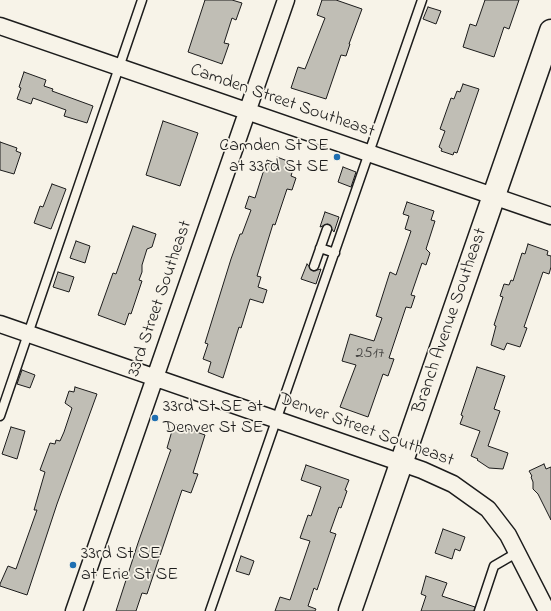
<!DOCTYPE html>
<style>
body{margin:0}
canvas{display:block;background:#f7f3e8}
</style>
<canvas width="551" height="611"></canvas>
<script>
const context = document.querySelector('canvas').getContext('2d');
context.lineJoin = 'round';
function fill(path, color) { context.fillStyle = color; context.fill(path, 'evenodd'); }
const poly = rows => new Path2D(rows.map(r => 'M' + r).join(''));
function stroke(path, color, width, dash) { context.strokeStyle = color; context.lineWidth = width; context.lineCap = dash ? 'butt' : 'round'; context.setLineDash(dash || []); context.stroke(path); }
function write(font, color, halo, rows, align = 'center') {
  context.font = font + ' "Indie Flower",sans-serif'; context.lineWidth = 3.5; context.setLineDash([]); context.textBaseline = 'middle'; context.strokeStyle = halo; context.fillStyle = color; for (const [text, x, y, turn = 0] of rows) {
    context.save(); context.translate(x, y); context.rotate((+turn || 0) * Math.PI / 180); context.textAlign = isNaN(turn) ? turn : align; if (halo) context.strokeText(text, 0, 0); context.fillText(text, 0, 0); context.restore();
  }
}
const building = poly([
 [205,0,232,0,242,3,236,20,232,18,224,43,229,44,222,64,188,52,205,0],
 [322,0,336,0,362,9,349,44,350,44,346,56,341,55,326,99,291,88,298,67,305,69,325,18,317,15,322,0],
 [485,0,519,0,509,29,504,27,494,57,463,47,470,24,476,26,485,0],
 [428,7,441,11,436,24,423,19,428,7],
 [24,72,46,80,44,86,53,89,52,91,93,106,87,123,64,116,66,110,33,98,31,104,17,99,21,88,19,87,24,72],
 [463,84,479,89,457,153,454,152,453,155,441,151,442,149,439,147,445,131,440,129,451,98,454,99,457,91,460,92,463,84],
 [163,121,198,133,180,186,146,175,163,121],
 [0,142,17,148,16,151,21,153,14,174,0,170,0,142],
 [277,157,290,162,289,167,293,169,291,176,296,178,292,190,287,189,275,225,273,224,257,276,261,277,258,287,267,290,263,303,250,299,241,328,239,327,223,378,208,372,211,362,203,359,208,344,205,343,231,259,240,234,242,234,251,210,245,208,249,196,255,198,267,160,275,163,277,157],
 [343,167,356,172,351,187,338,182,343,167],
 [52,184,66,189,51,229,34,223,40,206,43,207,52,184],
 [407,202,434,211,431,220,435,221,426,249,430,253,426,265,422,263,411,295,415,296,411,308,406,307,389,358,394,359,388,376,383,374,368,417,340,407,356,365,342,361,350,334,374,341,382,318,376,316,390,272,396,275,411,231,405,229,409,216,403,214,407,202],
 [325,212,339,217,334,232,328,224,320,227,325,212],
 [133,226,156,234,152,247,147,249,142,265,142,272,139,280,142,281,131,314,129,313,125,325,98,315,113,273,116,274,133,226],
 [76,241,90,246,85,263,70,258,76,241],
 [528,244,548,251,547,255,551,256,551,267,549,274,543,272,524,327,527,328,520,347,507,343,504,350,491,345,496,326,494,325,503,297,500,296,504,284,509,285,511,280,513,281,522,253,525,254,528,244],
 [307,264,313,271,321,269,316,284,301,279,307,264],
 [58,272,74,277,69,292,53,287,58,272],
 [477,367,505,376,494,409,500,411,488,446,508,453,503,469,489,468,477,460,478,459,471,456,480,431,460,424,463,416,461,415,477,367],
 [22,370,35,375,30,388,17,384,22,370],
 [75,387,97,394,57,504,27,595,0,586,0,584,8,566,16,569,37,510,34,510,45,472,40,470,50,443,55,444,56,440,60,441,64,432,72,408,65,403,69,391,74,392,75,387],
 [174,424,205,435,193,473,198,474,191,493,182,490,147,594,142,593,136,611,116,611,138,543,170,452,171,450,167,448,174,424],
 [11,427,25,431,17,459,2,454,11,427],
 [544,464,546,469,551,467,551,520,538,494,533,489,533,482,531,477,532,476,529,471,544,464],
 [306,465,349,480,345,490,347,491,341,508,339,507,330,532,336,534,317,590,314,588,308,606,316,609,315,611,275,611,280,597,290,600,310,541,300,538,308,515,311,516,321,487,301,480,306,465],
 [443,529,465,537,460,551,455,549,452,559,435,553,443,529],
 [241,556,254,561,249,575,236,571,241,556],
 [426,576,447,583,442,596,475,607,474,611,421,611,426,596,421,594,426,576]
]);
fill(building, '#c0beb5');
stroke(building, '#1c1c1c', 1);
const service = poly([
 [320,248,335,253],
 [314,266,327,229],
 [0,416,142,0],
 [210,611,422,0],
 [479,611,494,566,518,552]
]);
const minor = poly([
 [0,26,551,216],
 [0,324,422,470,453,484,488,509,508,535,547,611],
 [74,611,286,0]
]);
const trunk = poly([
 [350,611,551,31]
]);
stroke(service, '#1c1c1c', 11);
stroke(minor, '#1c1c1c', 19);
stroke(trunk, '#1c1c1c', 25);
stroke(service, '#f7f3e8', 8);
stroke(minor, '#f7f3e8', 16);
stroke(trunk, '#f7f3e8', 22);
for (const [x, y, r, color] of [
 [337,157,4,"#1f6fb2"],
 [155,418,4,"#1f6fb2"],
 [73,565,4,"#1f6fb2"]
]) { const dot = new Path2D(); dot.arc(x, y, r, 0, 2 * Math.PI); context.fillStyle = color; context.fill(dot); stroke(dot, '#f7f3e8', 1.5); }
write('16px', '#454442', null, [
 ["2517",370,354]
]);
write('18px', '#1c1c1c', '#f7f3e8', [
 ["Camden Street Southeast",282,102,19],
 ["33rd Street Southeast",161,299,-71],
 ["Branch Avenue Southeast",451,321,-71],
 ["Denver Street Southeast",366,431,20]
]);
write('18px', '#1c1c1c', '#f7f3e8', [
 ["Camden St SE",329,147,"right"],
 ["at 33rd St SE",329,168,"right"],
 ["33rd St SE at",163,408],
 ["Denver St SE",163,429],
 ["33rd St SE",81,555],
 ["at Erie St SE",81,576]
], 'left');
</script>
